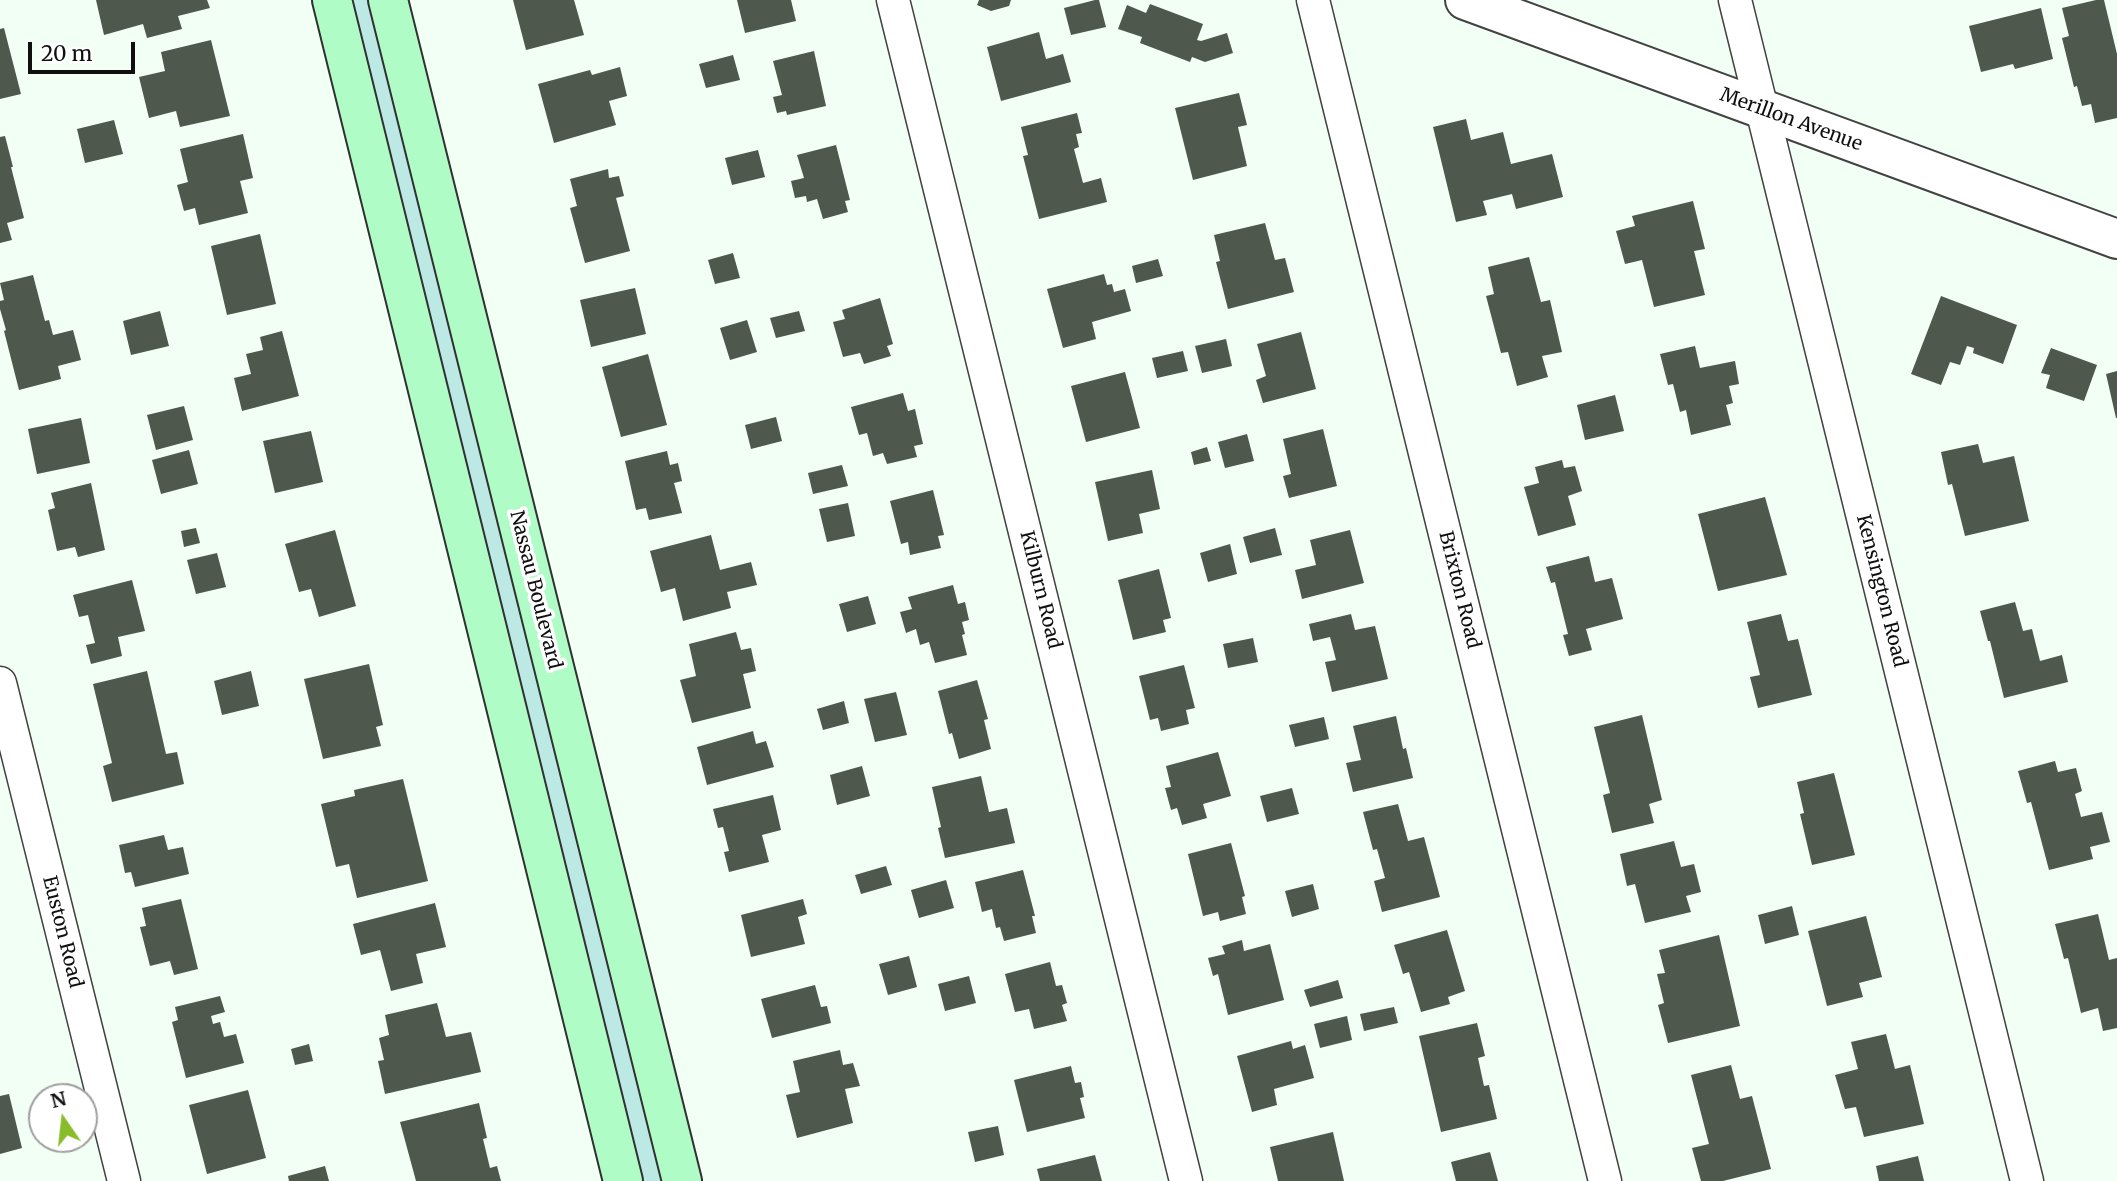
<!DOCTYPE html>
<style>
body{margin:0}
#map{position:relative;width:2117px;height:1181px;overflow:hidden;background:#f2fff5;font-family:Merriweather,serif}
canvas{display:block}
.north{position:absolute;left:28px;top:1083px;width:70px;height:70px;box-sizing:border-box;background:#fff;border:2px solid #9f9f9f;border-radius:50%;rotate:346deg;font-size:19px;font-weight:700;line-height:28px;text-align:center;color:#0f0f0f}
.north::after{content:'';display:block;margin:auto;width:24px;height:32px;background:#88bc2b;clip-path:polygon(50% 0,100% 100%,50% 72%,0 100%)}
.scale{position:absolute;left:28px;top:42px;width:107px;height:32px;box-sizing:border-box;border:4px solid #0f0f0f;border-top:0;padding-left:9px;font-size:21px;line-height:24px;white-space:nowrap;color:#0f0f0f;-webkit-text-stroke:5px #fff;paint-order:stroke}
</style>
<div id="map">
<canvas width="2117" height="1181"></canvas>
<div class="north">N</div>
<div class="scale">20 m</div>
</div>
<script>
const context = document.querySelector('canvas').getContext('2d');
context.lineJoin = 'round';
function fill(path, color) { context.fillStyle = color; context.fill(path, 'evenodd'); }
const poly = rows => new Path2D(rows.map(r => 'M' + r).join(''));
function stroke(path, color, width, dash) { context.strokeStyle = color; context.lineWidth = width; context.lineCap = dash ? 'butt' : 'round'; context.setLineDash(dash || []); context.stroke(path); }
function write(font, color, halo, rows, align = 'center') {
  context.font = font + ' Merriweather,serif'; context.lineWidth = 7; context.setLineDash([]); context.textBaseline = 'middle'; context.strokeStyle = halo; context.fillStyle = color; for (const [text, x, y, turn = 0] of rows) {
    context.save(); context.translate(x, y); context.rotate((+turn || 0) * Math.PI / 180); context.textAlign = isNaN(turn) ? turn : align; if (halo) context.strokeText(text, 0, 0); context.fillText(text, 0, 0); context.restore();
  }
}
fill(poly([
 [332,0,388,0,682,1181,627,1181]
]), '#bce9e4');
fill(poly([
 [96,0,207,0,210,8,178,16,182,29,147,38,143,24,104,35],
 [513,0,574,0,584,35,526,50],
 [737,0,791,0,796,21,745,33],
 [979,0,1011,0,1009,6,991,11,977,5],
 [1095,0,1099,0,1106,27,1071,35,1064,8],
 [2096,0,2104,0,2117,54,2117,118,2095,123,2091,104,2082,106,2077,86,2074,87,2062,38,2069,36,2062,8],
 [1150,4,1203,24,1197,40,1201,41,1227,33,1233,53,1205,62,1192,57,1190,62,1140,43,1142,37,1118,29,1127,5,1146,13],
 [2041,8,2053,59,2015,69,2013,64,1981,72,1969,26],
 [4,28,21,94,0,99,0,29],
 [1039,32,1046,59,1063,54,1071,82,1001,101,987,47],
 [211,40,230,116,180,127,176,111,149,118,139,77,165,71,161,52],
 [814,51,826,106,787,115,786,111,777,113,773,97,782,95,773,61],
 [733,55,740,80,706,88,699,64],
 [620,67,627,96,609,101,616,125,554,143,538,84,590,70,592,75],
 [1239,93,1247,125,1238,127,1247,166,1193,180,1175,108],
 [1077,113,1082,133,1076,134,1079,147,1074,149,1083,183,1101,178,1107,202,1039,219,1023,156,1028,155,1021,127],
 [1466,119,1471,140,1503,132,1511,164,1552,154,1563,197,1516,209,1512,194,1483,201,1487,215,1456,222,1433,127],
 [114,120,123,154,85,163,77,129],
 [243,134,253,178,240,181,248,213,199,225,195,208,184,211,177,185,188,182,180,149],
 [5,136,13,167,11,167,24,218,7,223,12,240,0,243,0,137],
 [836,145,850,200,845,201,848,212,823,219,817,199,807,202,806,196,795,198,791,181,804,178,797,155],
 [758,150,765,177,732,185,725,158],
 [608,169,609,178,619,176,624,196,616,198,630,251,585,263,570,208,577,206,570,179],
 [1693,201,1705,249,1694,251,1705,295,1654,307,1642,260,1625,264,1616,231,1635,226,1632,216],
 [1265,223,1275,260,1285,258,1294,292,1228,309,1216,262,1220,261,1214,235],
 [260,234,276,304,227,315,211,246],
 [733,253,740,278,715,284,708,260],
 [1529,257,1541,302,1550,300,1562,352,1542,356,1548,377,1517,386,1508,352,1501,353,1486,296,1494,294,1488,267],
 [1158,259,1163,276,1136,283,1132,266],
 [1104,274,1107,285,1112,284,1114,292,1125,289,1131,311,1092,322,1096,339,1063,348,1047,289],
 [33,275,45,321,49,320,53,335,73,330,81,360,58,366,61,379,19,390,4,331,6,330,0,309,0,301,4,300,0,283],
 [635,288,646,334,591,347,580,300],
 [1941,296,2017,325,2003,364,1973,353,1974,348,1967,346,1960,365,1950,362,1941,385,1911,374],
 [880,298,893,344,887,346,891,356,864,364,860,353,843,357,833,322,845,319,842,310],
 [160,311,169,346,131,355,123,321],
 [799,311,805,331,776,338,770,318],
 [747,320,757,352,730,360,720,328],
 [282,331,299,396,242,411,234,378,251,374,246,354,263,350,260,337],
 [1301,332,1316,389,1263,403,1256,380,1266,376,1257,344],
 [1226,339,1232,366,1202,373,1195,346],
 [1695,346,1700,368,1735,361,1739,384,1729,386,1733,403,1726,405,1731,425,1691,435,1686,410,1680,412,1673,384,1668,385,1660,354],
 [2051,348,2097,365,2084,401,2046,388,2050,375,2041,373],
 [1183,351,1188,371,1157,378,1152,358],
 [648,354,667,425,621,437,602,367],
 [2117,371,2117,418,2116,418,2106,374],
 [1125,372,1140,428,1086,442,1071,386],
 [903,393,908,411,915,409,923,444,914,446,917,457,887,464,883,453,873,456,867,433,859,435,851,407],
 [1615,395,1624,431,1585,440,1577,405],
 [184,406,193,440,156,450,147,415],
 [776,417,782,441,751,449,745,425],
 [81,418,90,463,37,474,28,429],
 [1323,429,1337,486,1289,498,1283,476,1291,474,1283,439],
 [311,431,323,482,275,493,263,441],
 [1247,434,1254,461,1225,468,1218,442],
 [1978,444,1983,463,2014,456,2029,521,1965,536,1952,484,1948,485,1941,452],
 [1207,447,1211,461,1194,465,1191,452],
 [189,450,198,484,161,494,152,460],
 [667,451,670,465,678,463,682,481,674,483,682,513,649,520,646,508,636,510,625,461],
 [1562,460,1564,468,1575,466,1582,491,1568,496,1576,525,1538,536,1524,487,1539,483,1535,467],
 [842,465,848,486,813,494,808,473],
 [1152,470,1160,509,1139,514,1143,533,1108,541,1095,482],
 [91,483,105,550,78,557,75,547,57,551,48,510,55,508,51,493],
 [933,490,944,535,938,536,941,548,910,555,908,542,901,544,890,501],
 [1765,497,1787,575,1718,591,1698,514],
 [848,503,855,536,827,542,819,509],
 [196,528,200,543,184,547,181,531],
 [1275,528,1282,555,1250,563,1243,537],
 [335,530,356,606,319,617,311,589,299,592,285,544],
 [1350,530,1364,583,1302,599,1295,570,1316,565,1310,540],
 [711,535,720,570,751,562,757,585,727,592,731,608,683,621,675,588,661,592,650,551],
 [1230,544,1237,574,1208,582,1200,553],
 [217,553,226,587,196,594,187,560],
 [1589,556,1595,582,1612,578,1623,619,1586,629,1592,650,1569,656,1563,635,1568,634,1555,582,1551,583,1546,567],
 [1159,569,1171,618,1163,620,1166,632,1133,640,1118,580],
 [132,580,145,631,118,637,122,656,91,664,86,645,95,643,88,615,79,617,73,595],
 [953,585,958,604,965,602,969,620,962,622,965,634,962,635,967,655,935,663,929,642,920,645,916,629,906,633,900,612,912,609,908,597],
 [868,596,876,624,847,632,839,604],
 [2015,602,2023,631,2032,629,2040,661,2062,655,2068,682,2004,698,1990,641,1988,641,1980,611],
 [1351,614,1355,630,1375,626,1388,679,1332,692,1325,662,1336,660,1330,637,1313,641,1309,624],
 [1781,614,1788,641,1798,639,1812,695,1758,708,1750,677,1760,675,1747,622],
 [736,632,741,650,751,648,756,671,743,674,751,708,692,723,680,680,696,676,689,644],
 [1253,638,1258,662,1228,668,1223,644],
 [369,664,383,725,376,727,381,746,323,759,304,679],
 [1184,665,1195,708,1186,710,1189,724,1161,731,1158,718,1150,720,1139,676],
 [147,671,166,754,177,752,184,784,112,802,103,766,112,763,93,684],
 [251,671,259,706,222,715,214,681],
 [977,680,988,719,984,720,991,749,959,759,952,733,949,734,938,691],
 [896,692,907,735,875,742,864,699],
 [844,701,849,723,823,730,817,709],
 [1642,715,1662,800,1649,804,1654,823,1612,833,1603,795,1610,793,1594,727],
 [1396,716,1403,749,1406,748,1413,778,1353,792,1346,763,1361,760,1353,726],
 [1324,717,1329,739,1295,747,1289,725],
 [753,731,756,744,766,741,774,767,707,785,697,747],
 [1218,752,1231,796,1203,804,1207,818,1182,825,1177,808,1171,810,1165,788,1171,787,1166,766],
 [2055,761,2058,772,2076,768,2082,791,2075,794,2081,817,2102,812,2110,842,2090,847,2093,859,2049,870,2031,802,2027,803,2018,771],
 [862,766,870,796,837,805,830,775],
 [1834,773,1855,855,1812,865,1800,814,1804,813,1797,782],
 [981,776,989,812,1007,808,1015,843,945,858,938,828,941,827,932,787],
 [403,779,428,881,357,898,349,864,336,867,321,804,355,796,354,790],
 [1292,788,1299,814,1267,822,1260,796],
 [773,795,781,830,762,835,769,862,729,872,724,852,729,851,723,827,718,828,713,809],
 [1398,804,1408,841,1424,837,1440,897,1382,912,1374,881,1385,878,1377,849,1373,850,1363,812],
 [164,835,168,850,183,847,189,874,135,887,131,872,125,873,119,845],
 [1674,841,1681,867,1694,864,1701,892,1686,896,1691,912,1645,923,1635,884,1627,886,1620,854],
 [1231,843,1245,896,1242,897,1246,914,1220,921,1218,912,1203,916,1188,854],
 [886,866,892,885,861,894,855,875],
 [1023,870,1035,916,1032,916,1036,933,1004,941,1000,927,996,928,992,909,982,912,975,882],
 [946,880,954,908,919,918,911,890],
 [1313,884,1319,909,1292,917,1285,891],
 [181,899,198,969,174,975,170,961,150,966,140,927,146,926,142,908],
 [803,899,807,914,798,917,805,944,751,957,741,915],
 [435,903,446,947,416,954,423,983,391,991,380,950,361,955,353,924],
 [1792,906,1799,935,1765,944,1758,915],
 [2098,914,2109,960,2117,958,2117,1028,2103,1031,2098,1008,2081,1013,2068,958,2064,959,2055,924],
 [1866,916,1882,977,1859,983,1863,997,1827,1006,1808,931],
 [1447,930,1465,991,1448,997,1450,1004,1421,1012,1409,972,1403,974,1394,945],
 [1719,935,1740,1026,1668,1043,1658,1005,1664,1003,1657,974,1665,973,1659,950],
 [1242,940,1244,951,1270,944,1284,1000,1228,1015,1218,974,1213,976,1208,958,1225,954,1222,946],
 [909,956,917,987,888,995,879,964],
 [1050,962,1056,986,1062,985,1067,1003,1062,1005,1067,1021,1034,1029,1029,1009,1015,1012,1005,974],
 [969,976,976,1003,945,1011,938,984],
 [1338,980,1343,998,1310,1007,1304,990],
 [815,985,821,1007,827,1006,831,1023,772,1038,761,999],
 [220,996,225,1012,211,1016,213,1024,220,1022,224,1037,236,1034,244,1063,186,1078,172,1022,178,1020,175,1007],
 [437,1003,446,1037,471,1032,481,1072,385,1094,378,1061,384,1060,379,1038,389,1035,385,1015],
 [1394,1007,1398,1023,1364,1031,1360,1014],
 [1347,1016,1352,1040,1320,1048,1314,1024],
 [1477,1023,1485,1056,1478,1058,1484,1086,1489,1085,1497,1119,1441,1132,1419,1036],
 [1886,1034,1895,1069,1910,1065,1924,1124,1864,1137,1856,1107,1845,1109,1835,1075,1858,1069,1851,1042],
 [1291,1041,1293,1049,1305,1045,1314,1078,1274,1089,1277,1105,1252,1112,1237,1056],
 [309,1044,313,1061,295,1065,291,1049],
 [840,1050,843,1065,853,1063,860,1086,845,1089,853,1123,797,1138,786,1095,800,1092,793,1061],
 [1731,1065,1740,1099,1752,1096,1771,1169,1723,1181,1701,1181,1692,1148,1709,1144,1691,1075],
 [1071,1066,1075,1083,1081,1082,1084,1097,1080,1098,1085,1118,1027,1132,1014,1080],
 [248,1090,266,1158,207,1174,189,1105],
 [9,1094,22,1148,0,1154,0,1096],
 [479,1103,487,1138,483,1139,490,1168,497,1166,501,1181,416,1181,400,1122],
 [998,1126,1004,1155,975,1162,968,1132],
 [1333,1132,1344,1181,1278,1181,1270,1147],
 [1490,1152,1498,1181,1456,1181,1451,1162],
 [1095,1155,1102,1181,1040,1181,1037,1169],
 [1918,1156,1924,1181,1879,1181,1876,1166],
 [325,1166,329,1181,289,1181,288,1176]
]), '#4e584c');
const minor = poly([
 [893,0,1186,1181],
 [1313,0,1605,1181],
 [1735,0,2027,1181],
 [0,683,124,1181]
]);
const tertiary = poly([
 [1465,0,2117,239]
]);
const secondary = poly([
 [332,0,623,1181],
 [388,0,682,1181]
]);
stroke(minor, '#424242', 35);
stroke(tertiary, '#424242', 42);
stroke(secondary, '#313131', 42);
stroke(minor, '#fff', 32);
stroke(tertiary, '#fff', 38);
stroke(secondary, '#b0fcc6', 38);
write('19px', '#0f0f0f', '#fff', [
 ["Merillon Avenue",1791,120,20],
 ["Nassau Boulevard",535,590,76],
 ["Kilburn Road",1040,590,76],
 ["Brixton Road",1459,590,76],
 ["Kensington Road",1881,591,76],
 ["Euston Road",62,932,76]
]);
</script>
